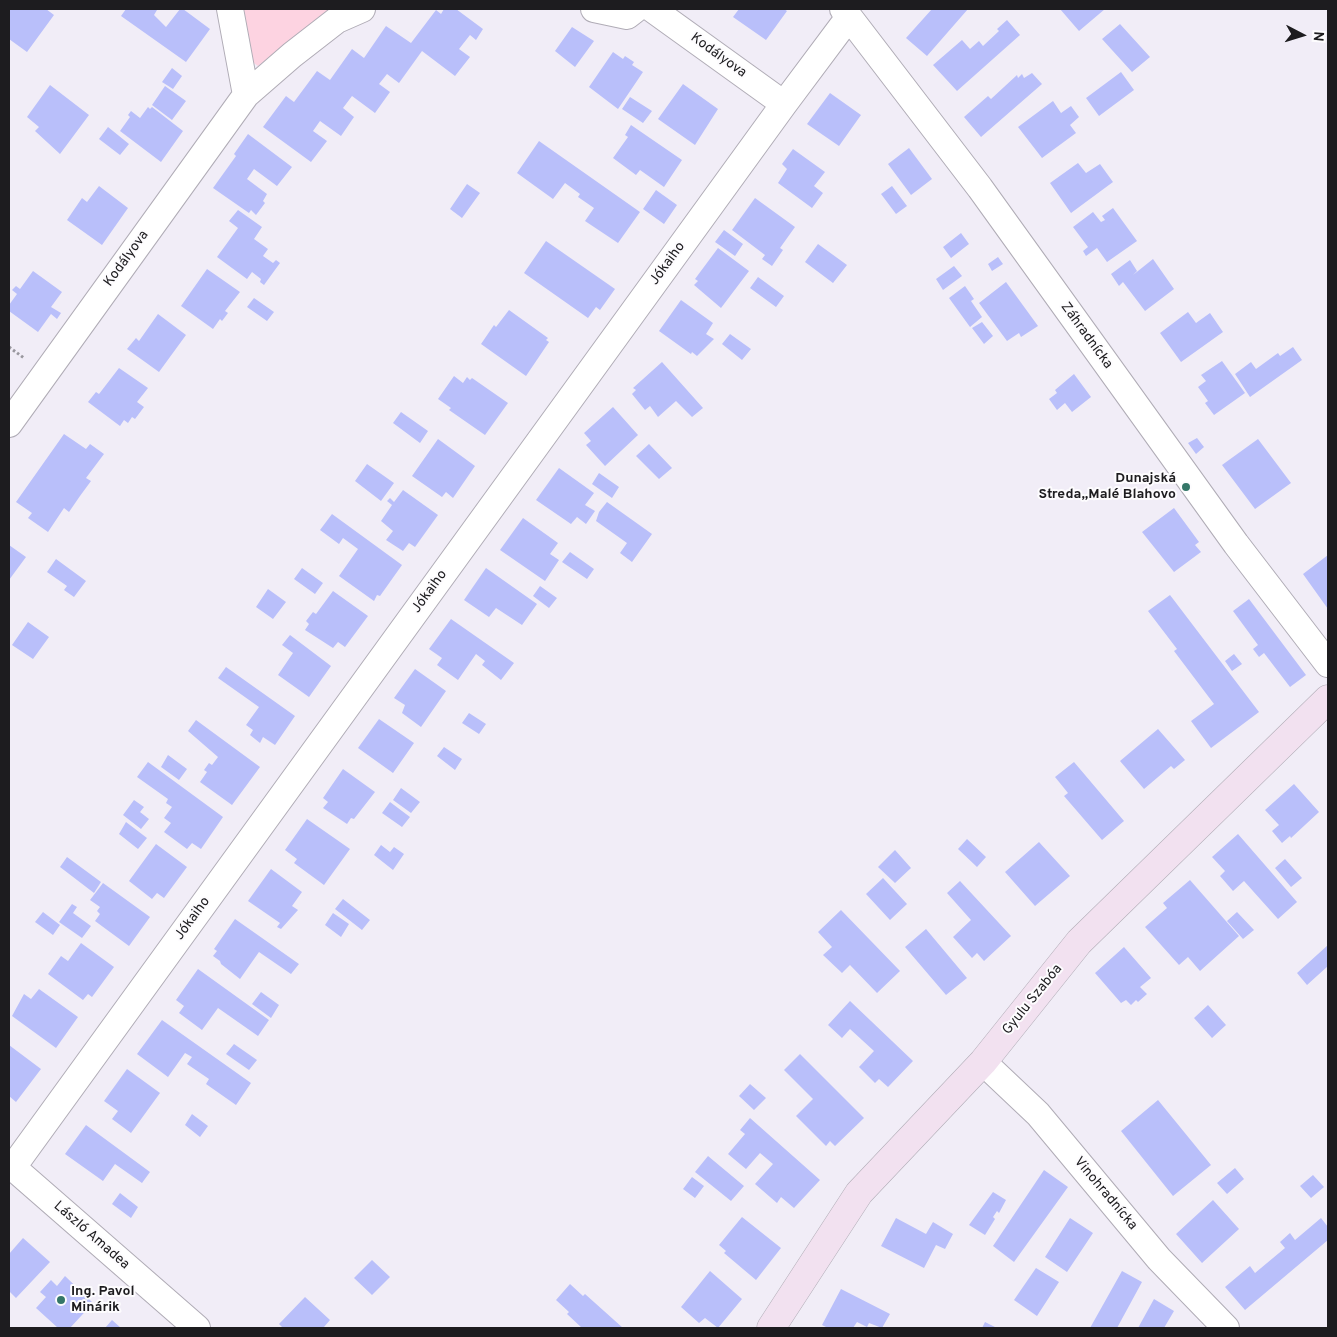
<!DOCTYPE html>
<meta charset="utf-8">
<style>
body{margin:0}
#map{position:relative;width:1337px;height:1337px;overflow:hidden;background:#f1edf7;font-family:Overpass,sans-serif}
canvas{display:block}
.frame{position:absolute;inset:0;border:10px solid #1d1c1f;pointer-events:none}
.north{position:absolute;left:1277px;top:10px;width:50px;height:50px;-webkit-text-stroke:4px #fdfcfe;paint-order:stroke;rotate:95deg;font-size:14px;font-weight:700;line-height:20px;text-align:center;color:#1d1c1f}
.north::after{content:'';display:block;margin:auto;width:18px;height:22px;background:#1d1c1f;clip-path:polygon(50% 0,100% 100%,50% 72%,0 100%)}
</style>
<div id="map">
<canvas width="1337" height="1337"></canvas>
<div class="frame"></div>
<div class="north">N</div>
</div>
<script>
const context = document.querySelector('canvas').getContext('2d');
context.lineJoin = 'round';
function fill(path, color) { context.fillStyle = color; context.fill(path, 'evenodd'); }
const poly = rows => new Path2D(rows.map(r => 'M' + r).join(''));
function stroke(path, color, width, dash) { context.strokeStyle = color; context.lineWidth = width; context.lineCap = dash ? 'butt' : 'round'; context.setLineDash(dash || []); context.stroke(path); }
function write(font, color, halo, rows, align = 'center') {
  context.font = font + ' Overpass,sans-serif'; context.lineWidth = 4; context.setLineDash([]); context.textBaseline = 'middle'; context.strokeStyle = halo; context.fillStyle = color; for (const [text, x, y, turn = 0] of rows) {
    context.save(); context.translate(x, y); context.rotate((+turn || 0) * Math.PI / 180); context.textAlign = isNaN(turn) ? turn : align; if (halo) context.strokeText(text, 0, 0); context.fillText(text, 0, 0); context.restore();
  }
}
fill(poly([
 [242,9,334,9,323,15,258,66,247,58]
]), '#fdd3e1');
fill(poly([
 [9,9,46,9,54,15,27,52,9,39],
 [126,9,155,9,157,10,154,15,166,27,180,9,183,9,210,29,186,62,121,16],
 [444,9,456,9,483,29,476,40,470,35,459,49,470,57,455,76,422,51,399,83,387,74,379,84,390,92,375,113,352,96,343,108,354,117,341,136,320,121,313,131,327,141,311,162,263,127,286,96,294,102,317,71,330,80,352,49,364,58,386,26,411,43,436,10,441,14],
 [739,9,784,9,787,11,766,40,733,17],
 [932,9,968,9,927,56,906,38],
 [1060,9,1105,9,1079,31],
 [1007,20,1020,35,957,91,933,65,962,40,970,49,979,41,983,46,999,31,997,29],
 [1120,24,1150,57,1132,72,1102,39],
 [572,27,594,41,575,67,555,51],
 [613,52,623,59,625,56,634,62,632,65,643,72,618,109,589,87],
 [172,68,182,76,173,89,162,82],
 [1121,72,1134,90,1099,116,1086,98],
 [1032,73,1042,84,981,137,964,117,988,96,991,99,1017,75,1018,78,1022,74,1024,78],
 [683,84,718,109,695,145,658,119],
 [50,85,89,115,60,154,35,131,39,127,27,117],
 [165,86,186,101,172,120,152,105],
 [830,93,861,115,839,146,807,124],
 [630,97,652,111,643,123,622,109],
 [1053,101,1061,113,1071,106,1079,117,1070,125,1076,133,1042,158,1018,127],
 [148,107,150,109,152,107,183,131,161,162,120,131,130,117,128,115,131,111,140,118],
 [631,125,682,160,664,187,640,170,636,175,613,158,628,137,625,135],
 [108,127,129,144,120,155,99,139],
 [248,134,292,167,277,186,254,169,247,179,267,194,263,201,265,203,256,215,251,210,249,213,213,188,236,156,234,154],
 [539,141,640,212,618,243,585,221,594,208,578,197,580,194,565,183,553,199,517,173],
 [909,148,932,179,911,195,888,164],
 [793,149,825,172,814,186,823,193,812,208,778,183,787,169,782,164],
 [1078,163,1086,173,1100,164,1113,182,1071,213,1050,183],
 [467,184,480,193,462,218,450,209],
 [99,186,128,208,102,245,67,220,82,198,87,202],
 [892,186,907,206,896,214,881,194],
 [656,190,677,205,664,224,643,209],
 [755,198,795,227,780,248,783,250,772,266,762,259,765,255,732,230],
 [1113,208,1137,241,1107,262,1097,248,1086,256,1083,251,1088,247,1073,227,1093,212,1101,222,1105,220,1102,216],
 [238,210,262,227,254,239,268,249,263,256,273,263,276,260,280,263,264,285,260,282,261,279,252,272,247,279,217,257,238,228,229,221],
 [724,230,743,244,735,256,715,242],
 [961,233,969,244,951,258,943,247],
 [546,241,615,289,600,310,596,307,588,318,524,273],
 [818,244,847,265,833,283,805,262],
 [718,248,749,271,721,308,694,285,698,281,695,279],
 [998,257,1003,264,992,271,988,264],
 [1153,259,1174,289,1145,311,1123,282,1119,286,1111,274,1130,260,1137,271,1133,275],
 [954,266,962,276,943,290,936,279],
 [207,269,240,292,225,311,228,313,222,321,220,319,213,329,181,306],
 [33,271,62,292,51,307,61,313,57,319,51,314,38,332,9,311,9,305,17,294,12,290,16,286,20,289],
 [758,277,784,296,776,307,750,288],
 [1006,282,1038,326,1021,337,1019,333,1007,341,979,303],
 [965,286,974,299,971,301,982,317,970,327,949,298],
 [254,298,274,312,267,321,247,307],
 [681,300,713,323,706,334,714,339,697,356,692,352,691,354,659,331],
 [509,310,548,338,546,340,549,342,526,376,481,344,494,325,496,327],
 [1188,312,1196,323,1210,313,1223,332,1181,362,1160,333],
 [158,314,186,335,159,372,127,349,136,338,139,341],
 [982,322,993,336,984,344,972,328],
 [730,334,751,349,742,360,722,344],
 [1293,347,1302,360,1250,397,1235,374,1251,362,1256,369,1278,353,1280,356],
 [1222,361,1245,393,1214,415,1205,403,1208,401,1198,387,1206,381,1201,375],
 [662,362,703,408,692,417,676,401,658,417,650,406,645,410,632,394,636,390,633,388],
 [119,368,148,388,137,402,144,407,135,419,132,417,128,423,124,420,120,426,88,402,96,392,99,394],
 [1074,374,1091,397,1072,412,1065,403,1057,410,1049,399,1057,393,1055,390],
 [454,376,463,383,467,377,470,380,472,378,508,403,485,435,449,410,451,408,438,399],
 [613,407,638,435,605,466,586,445,591,441,584,433],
 [401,412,428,431,420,443,393,423],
 [64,434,86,449,90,444,104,454,86,478,91,481,80,496,69,512,64,508,48,532,28,518,32,513,16,502],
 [1197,438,1204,447,1196,454,1188,443],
 [438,439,475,466,453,498,446,492,442,497,412,476],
 [1258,439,1291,483,1255,509,1222,465],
 [649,444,672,468,659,479,636,456],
 [367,464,394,483,381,501,355,481],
 [559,468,594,493,585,505,595,511,586,524,577,517,571,524,536,500],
 [599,473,619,487,612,498,592,484],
 [403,490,438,515,415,547,409,543,403,551,386,540,393,531,381,521,392,505,387,501,390,498,394,502],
 [607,502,652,534,632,562,620,553,627,543,596,521,599,512],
 [1174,508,1199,542,1195,545,1201,552,1174,572,1142,532],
 [332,514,402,565,380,596,377,595,374,601,339,576,358,549,343,538,339,544,320,530],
 [523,518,558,543,550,554,559,560,545,581,500,550],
 [9,545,26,557,9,580],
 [570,552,594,569,587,579,562,562],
 [1328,555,1328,609,1303,574],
 [56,559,86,581,74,597,64,590,67,586,47,572],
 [302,568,323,583,315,594,294,579],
 [486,568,537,604,522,625,496,608,489,617,464,600],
 [540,586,557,598,549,608,533,596],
 [268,589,286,602,273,619,256,607],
 [333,591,368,616,345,647,338,642,333,648,305,630,309,624,306,621,313,612,316,614],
 [1170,595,1259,712,1211,748,1191,721,1214,704,1174,651,1177,649,1148,611],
 [1249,599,1306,675,1290,687,1264,653,1259,657,1253,649,1258,645,1233,611],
 [451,619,514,663,501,680,482,665,485,661,476,654,458,680,437,665,442,658,429,649],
 [28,622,49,637,33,659,12,645],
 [290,635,331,666,309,697,278,675,293,653,282,645],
 [1234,654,1242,664,1232,671,1225,661],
 [226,667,295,716,275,745,263,737,260,743,250,735,253,730,246,725,259,707,218,678],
 [415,669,446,691,421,727,402,713,405,705,394,698],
 [469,713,486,724,479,734,462,723],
 [379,719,414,743,393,773,358,748],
 [196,720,260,767,232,805,200,782,207,772,204,770,209,763,212,765,218,757,188,731],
 [1158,729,1185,760,1174,769,1171,766,1144,789,1120,761],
 [444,747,462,759,455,770,437,756],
 [168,755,187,769,179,780,161,767],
 [148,762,223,817,201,849,192,843,187,849,164,832,171,823,164,818,172,807,166,803,168,799,137,777],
 [1074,762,1124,821,1102,840,1064,796,1068,793,1055,777],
 [343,769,375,792,354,819,351,818,347,824,323,808,328,802,323,798],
 [1294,784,1319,812,1291,838,1290,836,1282,843,1272,831,1279,825,1265,810],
 [401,788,420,802,411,813,393,800],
 [134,800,144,807,140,812,149,819,141,829,123,815],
 [390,802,410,817,402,827,382,813],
 [307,819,350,849,324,885,294,863,297,859,285,850],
 [126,822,147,838,138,849,119,834],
 [1238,834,1297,902,1278,919,1244,881,1233,891,1220,876,1225,871,1212,857],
 [967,839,986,857,977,867,958,849],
 [1039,842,1070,876,1035,906,1005,872],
 [156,844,187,867,164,898,157,893,152,899,129,881],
 [381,845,390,852,394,847,404,854,393,870,374,855],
 [895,850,911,868,895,883,878,867],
 [67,857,101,882,94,893,60,867],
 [1285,859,1302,878,1291,887,1275,868],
 [271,869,302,892,292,906,298,910,281,929,277,927,280,923,248,901],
 [883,878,907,904,890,920,866,894],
 [1190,880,1239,936,1200,971,1188,957,1179,965,1145,927,1167,908,1163,903],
 [960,881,1011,936,984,961,977,953,972,958,953,937,971,920,947,893],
 [103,883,150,917,129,946,95,921,100,914,97,911,100,907,90,900],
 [343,899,370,920,362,930,335,909],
 [72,904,77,907,73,913,91,926,82,938,59,922],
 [841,910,900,971,877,993,850,965,842,973,823,955,832,947,818,932],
 [43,912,60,925,53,935,35,922],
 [1237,912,1254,930,1243,939,1227,921],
 [333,913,349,924,341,937,325,925],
 [235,919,299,964,291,974,259,952,240,979,221,964,220,961,213,956,217,951,214,949],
 [926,929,967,978,946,995,905,947],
 [81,943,114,967,92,997,88,994,83,1000,48,974,61,956,68,961],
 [1328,945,1328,966,1307,985,1297,973],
 [1124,947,1151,978,1140,987,1147,994,1138,1002,1136,1000,1131,1005,1126,1000,1121,1003,1095,973],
 [198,969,269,1020,258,1036,218,1008,202,1030,179,1013,184,1006,176,1000],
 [39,989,78,1017,56,1048,12,1016,24,994,31,999],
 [261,992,279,1005,271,1018,252,1004],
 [850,1001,913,1061,888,1087,879,1079,875,1083,859,1067,874,1051,850,1029,842,1038,828,1025],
 [1208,1005,1226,1025,1212,1038,1194,1018],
 [162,1020,251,1083,236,1105,206,1084,209,1079,187,1064,192,1057,185,1053,168,1077,137,1054],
 [234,1044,257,1060,249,1070,226,1054],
 [9,1045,41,1069,16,1102,9,1096],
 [800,1054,864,1118,835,1146,830,1141,826,1146,796,1116,813,1099,784,1070],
 [127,1069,160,1093,131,1133,112,1119,118,1111,104,1101],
 [750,1084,766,1098,754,1110,739,1096],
 [1158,1100,1211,1165,1173,1196,1121,1131],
 [192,1114,208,1126,200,1137,185,1125],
 [750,1118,820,1180,794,1208,781,1197,777,1203,755,1184,773,1164,760,1153,746,1169,728,1154,745,1134,740,1130],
 [86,1125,150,1172,142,1183,115,1164,103,1181,65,1154],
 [708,1156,744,1186,731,1201,695,1172],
 [1235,1168,1244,1179,1227,1194,1217,1183],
 [1044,1170,1068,1187,1014,1262,993,1246],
 [1313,1175,1324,1187,1311,1198,1300,1186],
 [692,1177,704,1186,695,1198,683,1189],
 [993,1192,1006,1200,999,1213,997,1211,993,1217,995,1219,985,1235,969,1225],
 [120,1193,138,1207,131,1218,112,1204],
 [1213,1200,1239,1229,1202,1263,1176,1234],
 [742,1217,781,1248,756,1280,724,1253,726,1251,719,1245],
 [896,1218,926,1234,933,1222,953,1234,945,1249,936,1245,924,1268,881,1246],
 [1070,1218,1093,1233,1067,1272,1045,1257],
 [1321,1218,1328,1227,1328,1240,1245,1310,1225,1287,1250,1266,1255,1273,1285,1248,1280,1242,1290,1233,1295,1240],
 [23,1238,50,1262,16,1298,9,1291,9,1254],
 [372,1260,390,1277,372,1295,354,1278],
 [1036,1268,1059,1282,1037,1316,1014,1300],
 [710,1271,742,1299,718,1328,705,1318,699,1323,681,1307],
 [1122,1271,1142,1282,1117,1328,1090,1328],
 [65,1276,93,1303,70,1328,58,1328,36,1308,46,1297,40,1292,51,1280,57,1286],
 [570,1284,583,1296,585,1294,623,1328,582,1328,567,1314,569,1312,556,1300],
 [841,1289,890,1314,882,1328,869,1323,867,1327,857,1322,853,1328,828,1328,822,1325],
 [305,1297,330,1320,324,1327,326,1328,283,1328,279,1324],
 [1154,1299,1174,1311,1164,1328,1138,1328],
 [112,1320,121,1328,105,1328],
 [985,1322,997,1328,982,1328]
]), '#b9bffa');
const street = poly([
 [230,9,246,95],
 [594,9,627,16,636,9],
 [652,9,784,104],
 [843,9,980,188,1236,544,1328,664],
 [9,424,246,95,292,55,337,20,362,9],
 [983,1062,1038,1114,1159,1259,1226,1328],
 [9,1164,197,1328],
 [13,1167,784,104,849,17]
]);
const secondary = poly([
 [771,1328,859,1193,983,1062,1079,942,1328,699]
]);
stroke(street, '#b0acb6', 28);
stroke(secondary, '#b0acb6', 29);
stroke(poly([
 [9,347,24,358]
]), '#99979e', 3, [2.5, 2.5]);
stroke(street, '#fff', 26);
stroke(secondary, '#f2e1f0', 28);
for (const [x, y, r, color] of [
 [1186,487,5,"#347668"],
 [61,1300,5,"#347668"]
]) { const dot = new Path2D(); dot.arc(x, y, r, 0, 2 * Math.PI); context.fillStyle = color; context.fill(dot); stroke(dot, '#fdfcfe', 2); }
write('14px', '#1d1c1f', '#fdfcfe', [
 ["Kodályova",718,56,36],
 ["Kodályova",127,259,-54],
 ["Jókaiho",668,264,-54],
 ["Záhradnícka",1086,336,54],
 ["Jókaiho",430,592,-54],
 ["Jókaiho",193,919,-54],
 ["Gyulu Szabóa",1033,1000,-51],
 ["Vinohradnícka",1105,1194,50],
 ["László Amadea",91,1236,41]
]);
write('bold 14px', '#1d1c1f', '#fdfcfe', [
 ["Dunajská",1176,479],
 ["Streda,,Malé Blahovo",1176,495],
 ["Ing. Pavol",71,1292,"left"],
 ["Minárik",71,1308,"left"]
], 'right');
</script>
